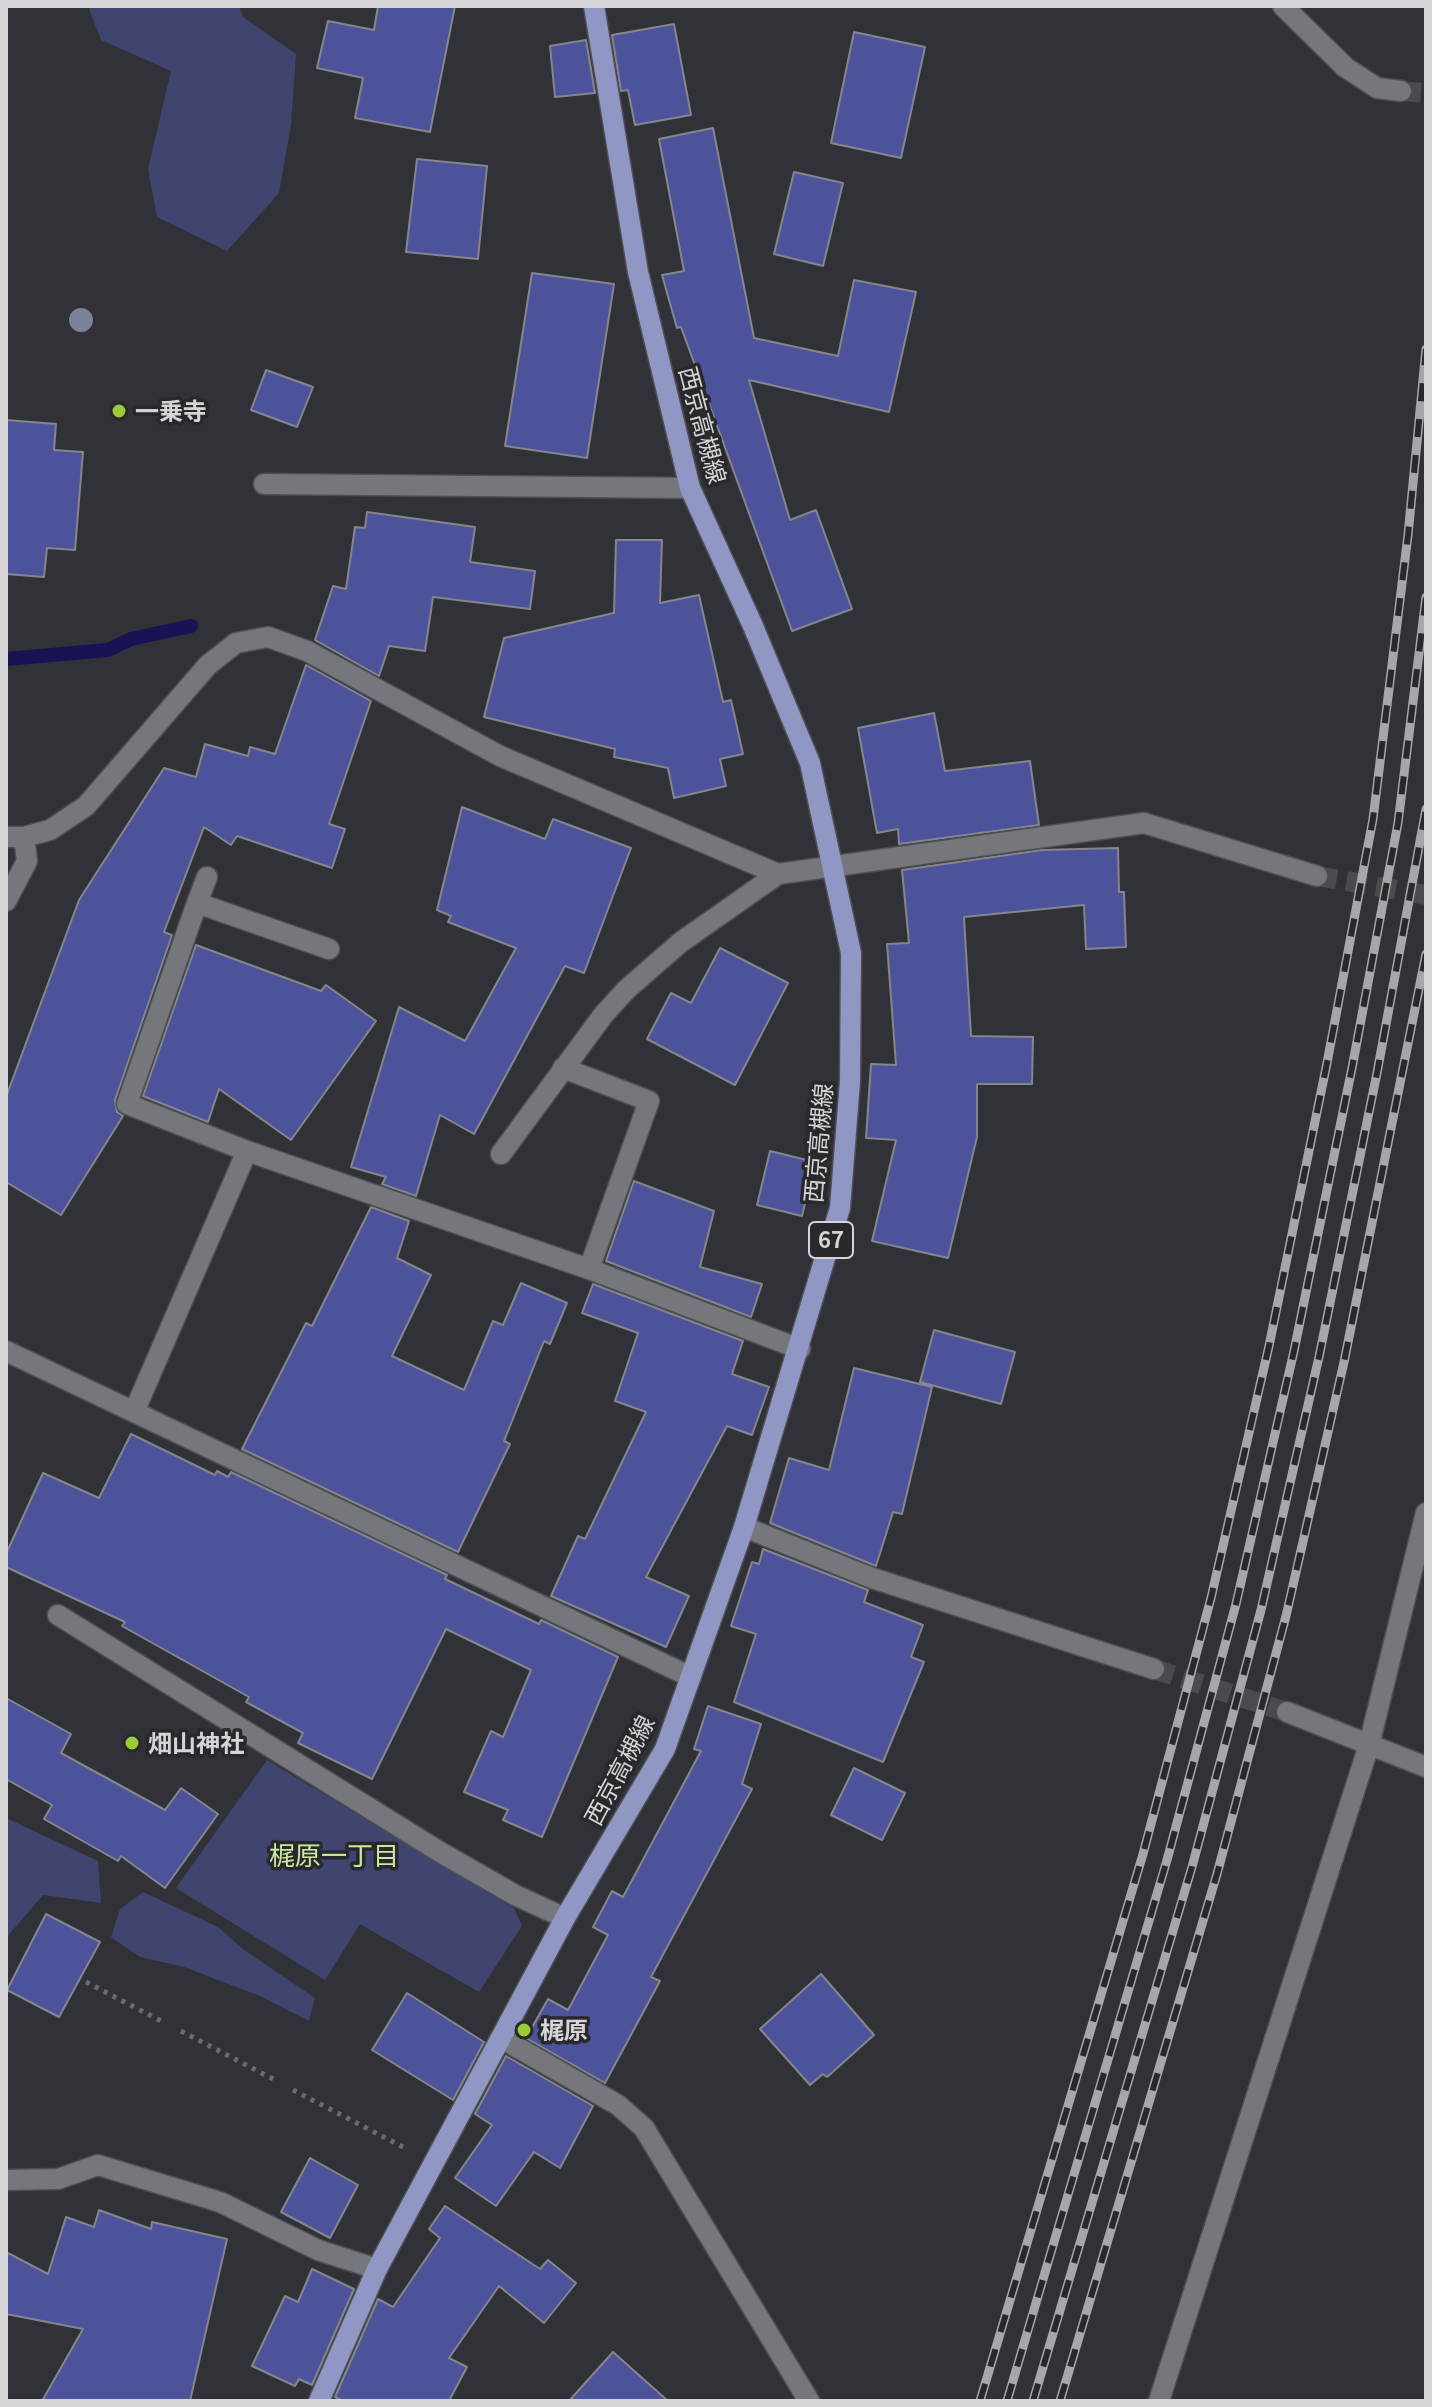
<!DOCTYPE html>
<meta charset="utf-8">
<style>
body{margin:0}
#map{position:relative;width:1432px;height:2407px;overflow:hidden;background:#313237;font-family:Georgia,serif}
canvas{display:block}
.frame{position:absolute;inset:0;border:8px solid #d5d5d8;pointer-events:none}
</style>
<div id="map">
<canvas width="1432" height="2407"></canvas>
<div class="frame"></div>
</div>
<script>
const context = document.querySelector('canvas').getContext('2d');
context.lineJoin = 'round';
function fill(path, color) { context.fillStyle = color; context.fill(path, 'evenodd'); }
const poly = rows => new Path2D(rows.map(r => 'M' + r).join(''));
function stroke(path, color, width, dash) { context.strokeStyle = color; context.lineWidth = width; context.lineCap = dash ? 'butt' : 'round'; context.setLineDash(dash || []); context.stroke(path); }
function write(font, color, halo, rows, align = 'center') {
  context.font = font + ' Georgia,"Noto Sans JP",serif'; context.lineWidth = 7; context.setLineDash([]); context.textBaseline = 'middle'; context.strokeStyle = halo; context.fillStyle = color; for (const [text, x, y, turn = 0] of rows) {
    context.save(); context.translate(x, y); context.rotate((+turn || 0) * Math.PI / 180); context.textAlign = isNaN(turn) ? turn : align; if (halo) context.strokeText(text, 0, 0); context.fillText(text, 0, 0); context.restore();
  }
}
fill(poly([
 [88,6,239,6,243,17,296,54,291,125,279,193,227,251,157,217,148,169,171,71,101,40],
 [267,1760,514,1908,522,1926,479,1992,360,1924,325,1980,176,1888],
 [6,1818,98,1861,101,1903,43,1895,6,1938],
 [143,1892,218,1927,244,1950,315,1998,309,2021,260,1996,184,1967,140,1957,111,1937,120,1909]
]), '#3f456f');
stroke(poly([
 [6,659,108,650,131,639,191,626]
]), '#171355', 14);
const building = poly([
 [378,6,455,6,430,132,355,118,363,78,317,68,328,21,374,30,378,6],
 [674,24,691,115,635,125,628,90,621,91,612,35,674,24],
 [854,32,925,47,901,158,831,143,854,32],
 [586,40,595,93,555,97,550,46,586,40],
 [713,128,754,338,838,356,854,280,916,292,889,412,749,380,790,520,816,510,852,609,792,631,681,327,677,328,662,275,684,271,659,139,713,128],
 [417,159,487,166,478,259,406,252,417,159],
 [794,172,843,183,823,266,774,254,794,172],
 [532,273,614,284,587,458,505,446,532,273],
 [266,370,313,387,297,427,251,410,266,370],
 [6,420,56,424,54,450,83,452,75,550,47,548,44,577,6,574,6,420],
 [367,512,475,527,470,562,535,571,530,609,433,597,425,651,389,646,379,676,315,640,333,586,346,589,355,527,365,528,367,512],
 [616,540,662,540,660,603,699,595,723,702,731,700,743,754,720,759,726,786,674,798,668,768,614,757,615,749,484,717,504,638,614,613,616,540],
 [306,665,371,701,329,824,345,829,332,868,237,836,231,845,204,827,164,932,172,935,115,1100,117,1112,123,1116,61,1215,6,1182,6,1097,79,900,164,768,196,777,205,744,248,756,250,747,275,754,306,665],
 [934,713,945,771,1030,761,1039,825,899,844,898,829,877,833,858,728,934,713],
 [462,807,545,839,553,819,631,848,584,973,565,966,474,1134,440,1115,416,1196,382,1184,386,1177,351,1167,399,1007,465,1041,516,948,448,922,451,916,437,910,462,807],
 [1118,848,1119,892,1124,892,1126,947,1086,949,1084,905,964,917,971,1036,1033,1037,1032,1084,977,1084,977,1137,948,1258,872,1241,896,1140,866,1138,871,1064,896,1065,887,944,909,943,902,870,1042,850,1118,848],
 [196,945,321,991,326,985,376,1021,291,1140,219,1089,208,1122,143,1096,196,945],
 [720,948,788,983,735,1085,647,1039,671,993,691,1003,720,948],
 [770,1151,815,1162,802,1216,757,1205,770,1151],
 [634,1181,714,1211,700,1267,762,1284,751,1317,606,1261,634,1181],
 [371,1207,409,1221,397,1258,431,1275,392,1356,464,1390,493,1321,503,1325,521,1283,567,1303,550,1344,544,1341,504,1441,510,1444,458,1552,242,1449,306,1323,312,1326,371,1207],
 [593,1284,743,1341,732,1374,769,1387,752,1435,727,1426,646,1577,689,1596,666,1647,551,1596,578,1536,585,1539,646,1412,615,1401,638,1333,582,1313,593,1284],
 [934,1330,1015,1352,1001,1404,920,1382,934,1330],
 [854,1368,932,1387,902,1514,893,1512,876,1566,770,1523,789,1458,829,1470,854,1368],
 [131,1434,215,1475,217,1471,228,1477,231,1472,447,1575,445,1579,539,1624,541,1620,618,1657,542,1837,503,1820,508,1810,464,1792,491,1731,503,1737,531,1670,446,1629,372,1779,298,1743,303,1733,246,1702,249,1697,122,1626,125,1622,6,1567,6,1554,43,1473,99,1498,131,1434],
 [763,1549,868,1590,864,1602,923,1625,911,1657,924,1662,883,1762,734,1702,756,1634,731,1626,752,1562,759,1564,763,1549],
 [6,1698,71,1734,61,1753,165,1810,181,1788,218,1814,165,1888,121,1856,118,1861,44,1819,52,1805,6,1779,6,1698],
 [708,1706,761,1724,742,1784,752,1789,651,1977,660,1981,605,2083,526,2038,548,1999,568,2010,608,1935,593,1927,612,1891,623,1897,701,1751,694,1749,708,1706],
 [854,1768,905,1793,882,1840,831,1815,854,1768],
 [46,1914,100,1942,59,2017,7,1990,46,1914],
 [821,1974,874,2035,827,2077,823,2074,810,2085,760,2029,821,1974],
 [407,1993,484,2042,453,2100,372,2050,407,1993],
 [506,2056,593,2106,560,2168,534,2152,496,2206,455,2178,492,2125,475,2114,506,2056],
 [310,2158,358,2185,330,2238,281,2212,310,2158],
 [445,2206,540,2269,548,2260,576,2283,544,2323,499,2286,449,2358,467,2367,449,2401,343,2401,335,2397,378,2299,393,2307,440,2238,429,2229,445,2206],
 [99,2210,151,2229,152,2222,227,2239,190,2401,42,2401,83,2329,6,2314,6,2252,48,2274,66,2217,94,2227,99,2210],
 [312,2269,354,2289,312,2385,299,2379,295,2386,252,2366,285,2296,298,2302,312,2269],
 [613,2352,668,2401,569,2401,613,2352]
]);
fill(building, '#4c539b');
stroke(building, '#85868c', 2);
stroke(poly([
 [1401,91,1426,93],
 [1317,876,1426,895],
 [1154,1669,1287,1712]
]), '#4a4a4f', 20, [20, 10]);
const street = poly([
 [1283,6,1345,67,1377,88,1401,91],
 [264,484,690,488],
 [6,837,24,837,50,830,86,806,208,665,236,643,268,637,307,651,500,756,778,874,1144,823,1317,876],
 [6,901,27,861,24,837],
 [197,903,207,877],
 [329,949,197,903,127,1104,247,1151,589,1269,800,1349],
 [563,1068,649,1101,589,1269],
 [501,1154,604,1014,627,989,681,942,778,874],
 [6,1351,691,1677],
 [134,1412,247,1151],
 [744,1527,872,1578,1154,1669],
 [58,1615,440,1852,515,1895,565,1918],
 [1287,1712,1426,1767],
 [1369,1745,1426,1513],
 [501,2038,618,2105,644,2128,809,2401],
 [6,2180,58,2179,98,2165,220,2202,318,2250,377,2269]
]);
const secondary = poly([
 [1159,2401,1369,1745]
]);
const primary = poly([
 [319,2401,377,2269,565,1918,665,1749,744,1527,840,1208,850,1081,851,953,810,763,753,626,690,488,638,272,594,6]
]);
stroke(street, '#4e4e53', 23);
stroke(secondary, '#4e4e53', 23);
stroke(primary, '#4e4e53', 23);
stroke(poly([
 [86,1982,165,2023],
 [181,2031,275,2080],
 [293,2090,405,2148]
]), '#6a6b6f', 5, [4, 6]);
stroke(street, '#76777c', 20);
stroke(secondary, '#76777c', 20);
stroke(primary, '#9097c5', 20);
const rail = poly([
 [980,2401,1143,1854,1211,1598,1269,1346,1327,1063,1373,819,1408,535,1426,349],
 [1007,2401,1167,1860,1236,1604,1294,1351,1352,1068,1398,823,1426,597],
 [1033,2401,1192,1867,1261,1610,1319,1357,1377,1073,1426,809],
 [1060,2401,1217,1874,1286,1616,1344,1362,1426,954]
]);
stroke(rail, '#a7a7ab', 9);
stroke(rail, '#28282d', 6, [18]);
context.fillStyle = '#7d829b';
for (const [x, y] of [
 [81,320]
]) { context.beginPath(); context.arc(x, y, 12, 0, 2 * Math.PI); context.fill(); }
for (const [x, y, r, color] of [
 [119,411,8,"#98cb36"],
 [132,1743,8,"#98cb36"],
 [524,2030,8,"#98cb36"]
]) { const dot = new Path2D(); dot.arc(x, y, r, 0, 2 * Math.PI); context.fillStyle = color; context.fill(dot); stroke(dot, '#28282d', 3); }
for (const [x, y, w] of [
 [831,1240,44]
]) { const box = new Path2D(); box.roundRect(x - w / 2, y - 18, w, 36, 6); context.fillStyle = '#28282d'; context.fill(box); stroke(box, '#d5d5d8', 2); }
write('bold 22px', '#d5d5d8', null, [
 ["67",831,1240]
]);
write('bold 24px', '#d5d5d8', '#28282d', [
 ["一乗寺",135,411],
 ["畑山神社",148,1743],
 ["梶原",540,2030]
], 'left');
write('24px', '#d5d5d8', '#28282d', [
 ["西京高槻線",703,425,75],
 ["西京高槻線",818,1143,-85],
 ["西京高槻線",619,1770,-62]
]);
write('26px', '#c9e79f', '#28282d', [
 ["梶原一丁目",334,1855]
]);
</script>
